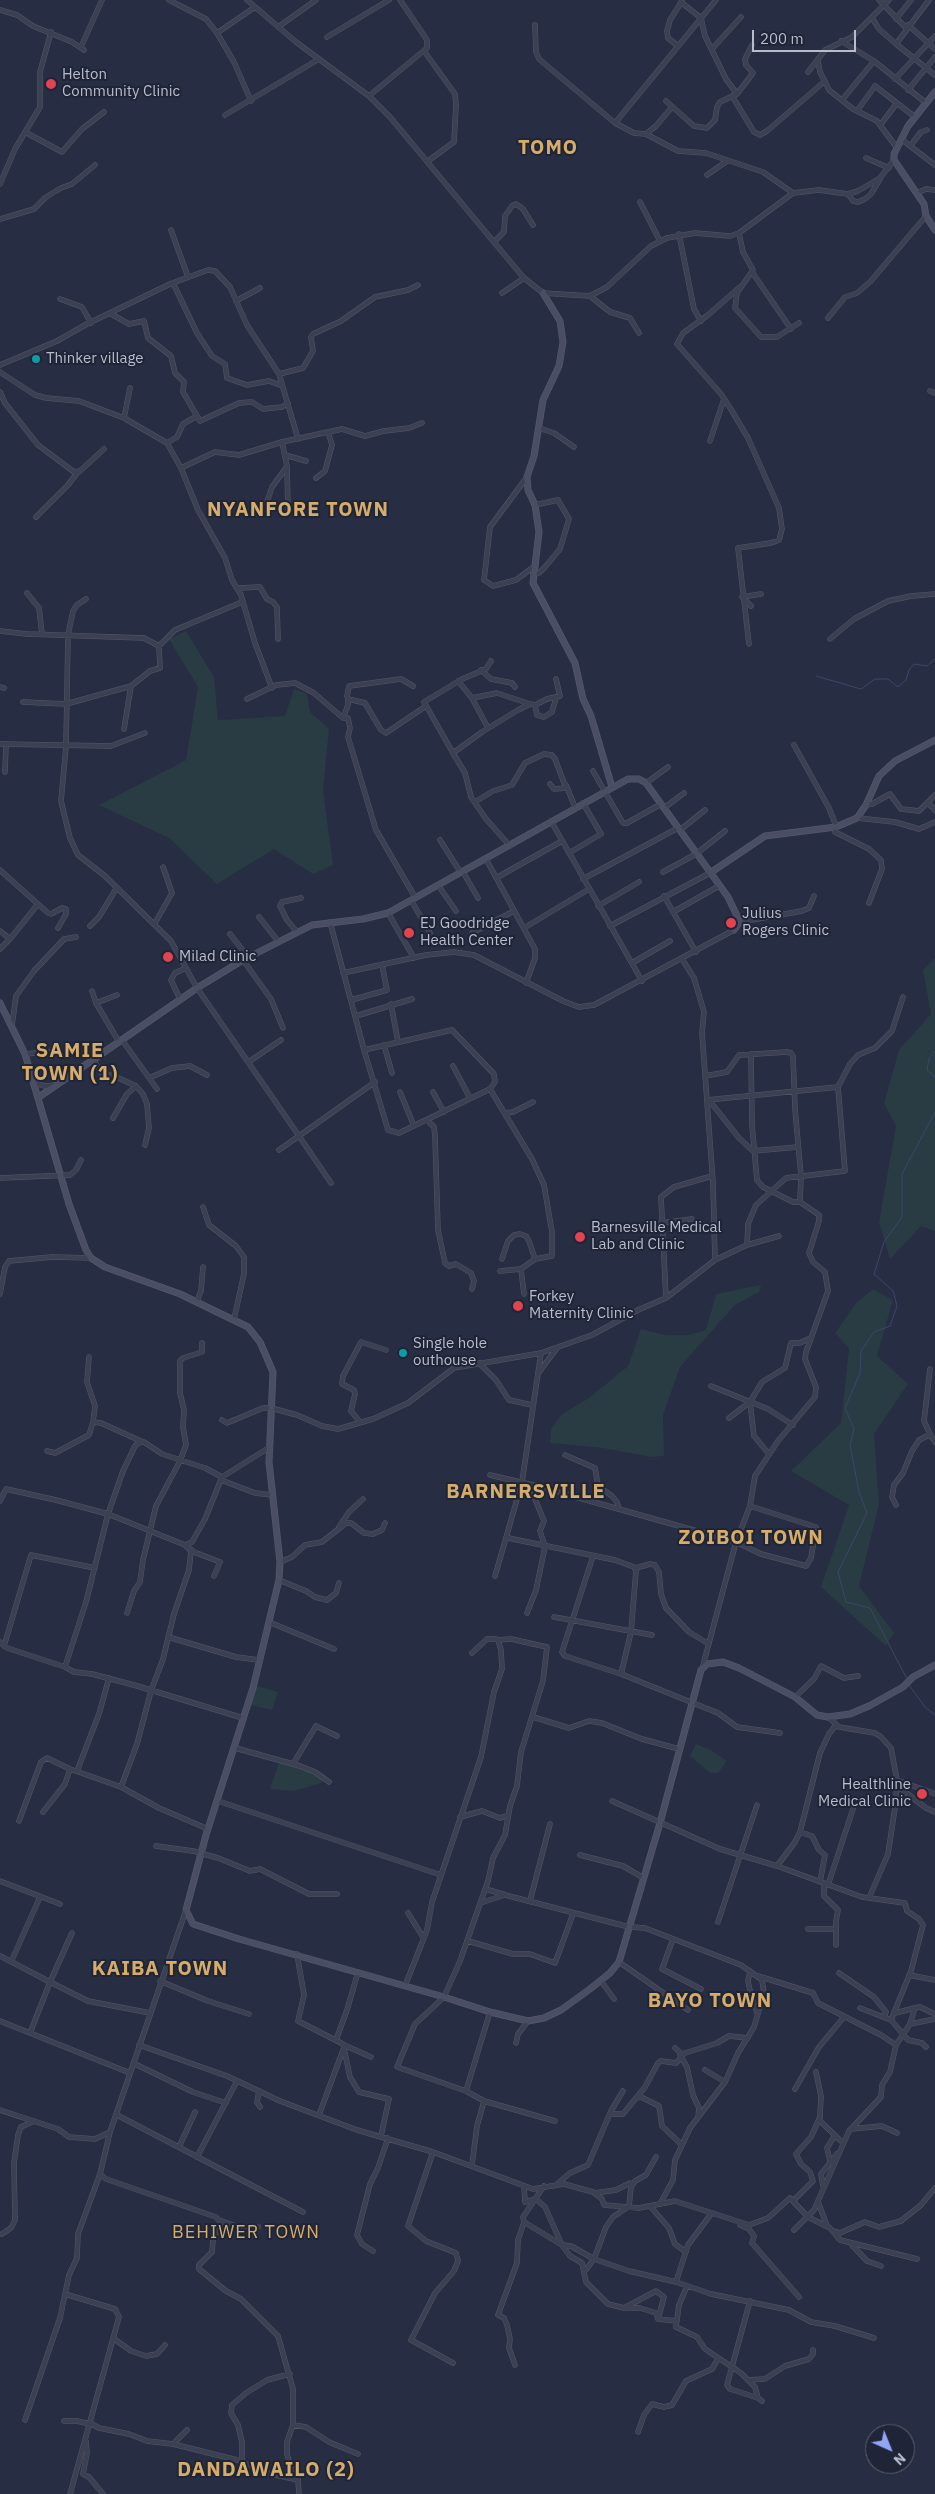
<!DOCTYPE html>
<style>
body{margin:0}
#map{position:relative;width:935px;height:2494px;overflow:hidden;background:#272d42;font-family:"IBM Plex Sans",sans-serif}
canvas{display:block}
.north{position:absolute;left:865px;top:2424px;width:50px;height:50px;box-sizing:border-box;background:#1f2537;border:1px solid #5c6173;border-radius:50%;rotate:136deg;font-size:14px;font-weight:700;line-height:20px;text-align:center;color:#b8bccc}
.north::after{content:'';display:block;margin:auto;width:18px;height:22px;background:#91a6f8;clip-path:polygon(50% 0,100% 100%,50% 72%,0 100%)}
.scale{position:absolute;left:752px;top:30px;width:104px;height:22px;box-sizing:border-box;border:2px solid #b8bccc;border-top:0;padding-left:6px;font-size:15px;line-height:18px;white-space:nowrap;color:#b8bccc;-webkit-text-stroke:4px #1f2537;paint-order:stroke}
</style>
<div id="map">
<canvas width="935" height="2494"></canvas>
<div class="north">N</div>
<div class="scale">200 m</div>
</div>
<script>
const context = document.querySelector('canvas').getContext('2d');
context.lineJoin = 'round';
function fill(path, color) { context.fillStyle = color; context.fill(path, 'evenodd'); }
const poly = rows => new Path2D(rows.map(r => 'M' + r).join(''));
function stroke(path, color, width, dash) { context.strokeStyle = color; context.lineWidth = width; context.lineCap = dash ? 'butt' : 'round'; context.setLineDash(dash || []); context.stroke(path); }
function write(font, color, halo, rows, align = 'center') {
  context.font = font + ' "IBM Plex Sans",sans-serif'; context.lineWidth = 4; context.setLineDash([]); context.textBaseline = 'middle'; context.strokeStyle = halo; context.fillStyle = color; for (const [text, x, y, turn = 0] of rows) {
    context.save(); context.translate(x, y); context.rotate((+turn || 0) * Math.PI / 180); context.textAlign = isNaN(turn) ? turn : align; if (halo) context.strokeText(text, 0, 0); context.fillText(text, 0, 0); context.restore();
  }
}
fill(poly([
 [186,631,214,677,218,720,285,716,294,689,307,694,310,712,329,729,323,791,333,865,313,874,274,849,217,884,169,838,99,805,186,760,198,687,169,639],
 [935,958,935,1231,921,1226,890,1259,879,1222,896,1126,884,1103,899,1050,931,1014,923,970],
 [761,1285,759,1292,735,1305,680,1367,663,1415,664,1456,651,1457,603,1448,550,1443,551,1429,562,1414,589,1398,628,1366,641,1329,666,1335,689,1335,706,1330,716,1294],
 [873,1289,893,1300,877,1356,908,1384,874,1434,879,1504,859,1586,894,1633,886,1646,821,1587,849,1505,791,1471,841,1423,849,1348,835,1333,856,1303],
 [257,1686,278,1692,272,1710,251,1705],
 [696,1744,711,1750,727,1761,718,1773,710,1773,690,1756],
 [280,1759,324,1774,326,1776,321,1783,293,1791,270,1789]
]), '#293b43');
stroke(poly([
 [816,676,861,689,875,679,888,679,898,687,906,680,909,670,914,664,927,666,935,659],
 [935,1051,929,1058,927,1070,935,1077],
 [907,1679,870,1608,846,1602,838,1572,867,1513,859,1492,850,1445,854,1429,845,1408,860,1373,861,1351,874,1332,890,1326,897,1306,893,1291,874,1274,884,1242,902,1217,902,1174,935,1112],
 [909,1685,925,1707,935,1715]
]), '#3c476a', 1);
const street = poly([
 [169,0,206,19,217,33],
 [247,0,296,42,369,96,390,117,498,247,524,278,543,293,590,296,607,287,651,246,667,238,695,233,730,236,739,233,793,193,819,190,848,194,858,191,880,178,894,160],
 [879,0,906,28],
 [929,0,896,44,935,75],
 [681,2,701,18,705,36,726,79,737,94],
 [0,10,17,15,33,26,72,42,84,50],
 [872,18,879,29,896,44],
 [896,19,911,0],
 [535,25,536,52,539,59,615,123,634,133,646,134,678,151,706,153,763,172,793,193],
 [908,25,935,49],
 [278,27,316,0],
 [327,37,389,0],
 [841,41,874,61,926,103],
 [678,46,668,38,667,31,670,20,682,1],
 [81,47,102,0],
 [712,49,741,17],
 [424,51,455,94,456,105,454,142,428,161],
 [818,61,820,72,829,90,853,109,877,121,897,148],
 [808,72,825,50,852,37,889,0],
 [895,79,935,36],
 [908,90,935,57],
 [369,96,427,48,427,40,400,0],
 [732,96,754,132,760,135,767,131,825,81],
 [842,100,874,61],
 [251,101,234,62,217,33,255,7],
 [666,101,694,126,707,128,715,120,717,107,720,102,737,94,753,73,746,65,745,59,752,45],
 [857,111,875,86,915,117],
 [225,115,319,59],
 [615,123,716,0],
 [881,124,897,103],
 [25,132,62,152,82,129,104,112],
 [646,134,656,126,672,107],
 [901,139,935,165],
 [911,145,921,132,927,130],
 [866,158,889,168],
 [707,175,727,161],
 [0,184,15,149,40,107,40,72,51,32],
 [917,193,926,189,935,190],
 [848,194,853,201,858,202,865,199,871,194,880,179],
 [640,202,660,241],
 [0,219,34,209,46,197,61,188,72,184,95,165],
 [171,230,188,277],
 [739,233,743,252,753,270,737,293,735,308,761,337,777,337,799,323],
 [679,234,694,309,701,321],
 [494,242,504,232,505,216,512,206,516,204,523,209,533,225],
 [752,272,791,329],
 [173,283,197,333,212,356,225,364,227,378,247,385,269,381,280,385],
 [740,287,708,315,683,333,677,344,721,394,732,411,748,438,779,508,782,529,779,540,771,543,738,548,749,644],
 [502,293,524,278],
 [590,296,610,312,630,318,639,333],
 [60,299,82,307,91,323],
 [236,301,260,288],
 [111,314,129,324,144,321,148,338,171,356,175,373,184,382,183,392,200,421,239,403,252,402,263,409,282,407,288,403],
 [828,318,845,297,857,293,870,282,926,216],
 [0,365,57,341,87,324,170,284,208,270,215,271,230,287,247,325,279,374,298,439],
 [0,372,35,395,46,398,79,401,124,418,167,443,181,468,215,452,239,455,282,442,328,432,342,429,365,436,384,431,409,428,422,423],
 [279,374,303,368,313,351,311,337,313,334,341,321,375,297,408,290,418,285],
 [930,391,935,393],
 [0,392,5,403,38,445,74,472,80,471,104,449],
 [124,418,130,388],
 [539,428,554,433,574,447],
 [710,441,724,399],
 [282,442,287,466,288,510],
 [167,443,177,437,183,424,197,416],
 [285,455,306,461],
 [181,468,198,510,225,558,232,580,241,595,255,643,272,688],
 [527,477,490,527,484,580,493,586,516,580,536,565],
 [316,478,325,471,332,445,328,432],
 [263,503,267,502,272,487,286,468],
 [36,517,68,485,77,473],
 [533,574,539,573,545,567,560,549,569,519,558,500,535,505],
 [238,588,260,587,267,599,273,602,277,607,278,639],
 [27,593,39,608,42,634],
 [742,597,761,594],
 [743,598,751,606],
 [86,599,77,605,73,611,68,635,66,747,61,801,70,838,78,855,105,876,171,941,197,988,299,1136,375,1082],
 [0,631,27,634,144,638,159,646,160,668,150,671,131,686,124,729],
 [830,639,854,619,888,601,911,596,935,594],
 [159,646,175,630,242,602],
 [481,670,491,679,512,683,515,687],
 [458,681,472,698,488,728],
 [413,686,401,679,349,686,347,696,348,699,365,703,381,730,386,733,426,706],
 [0,687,4,688],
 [472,698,497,693,530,704],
 [247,699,276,685,295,683,314,693,343,718,348,718,350,728,348,737,376,830,415,897],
 [23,702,66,704,131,686],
 [535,705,537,715,544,717,552,712,556,698],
 [343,718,348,705,348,699],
 [0,744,111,746,145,733],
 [794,745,829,808,836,826,835,832,869,849,881,860,882,869,869,903],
 [453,753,424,702,462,679,486,669,491,661],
 [593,771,623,823,627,823,661,804],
 [5,772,6,744],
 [646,783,668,767],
 [550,784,554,789,567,788],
 [566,785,575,807],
 [475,802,493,791,512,785,525,763,544,754,552,755,555,759,566,788],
 [928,803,935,810],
 [866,805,872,804,890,794,901,809,919,811,935,795],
 [664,808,684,793],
 [857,818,895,822,919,829,935,822],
 [551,821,642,981],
 [680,830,705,810],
 [440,840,461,873],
 [510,846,486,819,471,797,465,773,453,753,482,732,518,710,530,704,535,705,547,699,560,696,556,679],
 [569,853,601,834,583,803],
 [486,859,535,949,535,958,526,983],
 [0,870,48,913,51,914,62,908,66,909,66,914,58,928],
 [463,872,478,898],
 [663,872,696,854,725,831],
 [496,878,562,841],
 [583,879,678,828],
 [438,885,456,911],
 [664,896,696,952],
 [411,900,430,933],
 [598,906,639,882],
 [673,912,719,886],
 [388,913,414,958],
 [259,917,278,941],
 [330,922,364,1050,388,1130,399,1133,490,1089,495,1082,494,1074,452,1030,364,1050],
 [740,922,802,911,809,908,814,896],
 [155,923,172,893,163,867],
 [90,926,99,917,116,889],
 [610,926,710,873],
 [524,928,589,889],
 [0,931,10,939,0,949],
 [297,932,287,920,280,906,282,902,301,898],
 [472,933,514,911],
 [230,934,248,957],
 [10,939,38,904],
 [682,959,694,978,704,1012,702,1033,713,1183,715,1260],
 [243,960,271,999,283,1028],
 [632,963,670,941],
 [343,973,426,955,454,952,474,955,563,1001,579,1007,594,1005,734,930],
 [92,991,96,1003],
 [117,995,96,1003,119,1042],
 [180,999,171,980,175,973,186,968],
 [351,1000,387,990,382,965],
 [391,1004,398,1042],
 [356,1016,412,999],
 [12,1025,16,996,34,971,64,939,76,937],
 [122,1040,157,1089],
 [384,1045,392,1073],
 [25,1054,57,1051],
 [751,1054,752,1125,757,1180,763,1187,793,1202,800,1202],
 [94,1060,102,1074,114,1076,136,1086,143,1094,147,1104,149,1128,145,1145],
 [250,1061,281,1040],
 [453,1066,470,1098],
 [149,1078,172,1068,190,1066,207,1075],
 [35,1083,45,1086,56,1085],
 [490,1089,532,1159,544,1185,552,1232,552,1256,535,1259,521,1269,500,1271],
 [400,1092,414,1126],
 [433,1092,444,1112],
 [707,1100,838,1087],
 [709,1100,739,1138,753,1151,798,1147],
 [505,1113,513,1112,533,1102],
 [113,1118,127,1094,136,1086],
 [427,1120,434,1127,435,1136,438,1230,445,1263,449,1266,456,1264,471,1273,474,1281,472,1289],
 [279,1150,299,1136,331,1183],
 [0,1178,70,1175,76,1170,81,1160],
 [203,1207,209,1225,236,1246,244,1257,244,1274,234,1319],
 [661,1223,692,1219],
 [747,1245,748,1224,756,1205,786,1178,845,1171,838,1087,850,1064,858,1055,875,1048,892,1031,903,997],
 [502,1259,508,1241,514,1235,520,1234,526,1236,529,1241,535,1259],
 [521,1269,524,1294],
 [0,1294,5,1267,9,1261,52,1257,91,1258],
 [666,1298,661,1197,674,1187,712,1176],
 [197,1301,201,1291,203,1267],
 [89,1357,87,1382,95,1406,93,1422],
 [479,1363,496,1380,509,1400,532,1405],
 [930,1369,924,1421,931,1436],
 [539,1372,557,1348],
 [711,1386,768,1409,793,1425],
 [750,1402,754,1436,769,1454],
 [729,1418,750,1402,762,1382,785,1368,791,1343,800,1343,808,1339],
 [222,1420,227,1423,263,1408,271,1408,297,1415,322,1426,338,1429,373,1419,408,1403,454,1368,541,1353,592,1335,638,1310,666,1298,715,1260,747,1245,779,1236],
 [360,1422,351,1411,355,1394,354,1390,342,1384,343,1376,361,1342,386,1350],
 [47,1451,55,1453,89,1435,93,1422,101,1423,143,1442],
 [565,1455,595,1468,598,1486,612,1496,617,1502,619,1509],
 [490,1475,533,1485,535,1499,544,1521,540,1531,545,1547,536,1590,527,1613],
 [221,1480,255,1493,272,1495],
 [533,1485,736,1542,761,1554,806,1566,811,1558,816,1527,750,1506],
 [0,1501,6,1489,56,1500,108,1514,185,1545,191,1551,189,1570,174,1614,163,1659,151,1691,137,1744,121,1787],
 [896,1505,892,1497,894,1485,903,1473,912,1451,919,1440,927,1436,931,1436,935,1442],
 [339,1527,349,1512,363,1499],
 [508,1538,615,1560,634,1567,636,1571,631,1632,621,1674,718,1713,737,1727,780,1733],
 [593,1556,562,1652,565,1656,621,1674],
 [280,1562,292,1557,305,1545,322,1542,346,1523,351,1523,364,1533,373,1534,382,1530,385,1523],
 [636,1568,650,1564,655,1565,659,1572,661,1594,666,1608,689,1632,709,1644],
 [214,1576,220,1562,194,1552,185,1545,192,1542,205,1519,222,1477,270,1447],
 [495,1576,522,1482,541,1353],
 [279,1580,306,1591,315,1597,327,1600,336,1593,339,1583],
 [127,1613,134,1591,140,1582,143,1560,156,1506,180,1461,186,1445,183,1427,184,1410,180,1393,180,1361,183,1358,202,1352,202,1343],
 [554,1617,652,1635],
 [269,1622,334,1649],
 [168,1637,236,1657,259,1660],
 [0,1642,7,1648,65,1667,74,1672,92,1674,134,1685,243,1718],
 [4,1646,31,1555,95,1568],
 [65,1667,86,1602,108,1514,123,1471,135,1446,138,1443,144,1442,162,1454,205,1468,222,1477],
 [702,1669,736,1542,750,1506,755,1476,778,1441,815,1397,816,1387,805,1359,806,1352,828,1291,825,1272,813,1262,809,1253,819,1221,819,1215,800,1202,801,1176,795,1109,793,1056,791,1053,787,1052,739,1055,727,1072,705,1076],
 [795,1697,814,1679,821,1666,844,1678,858,1676],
 [533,1717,569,1728,589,1721,602,1723,642,1739,679,1749],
 [828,1717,839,1727,875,1733,881,1737,891,1748,897,1780,900,1788,926,1808,935,1812],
 [235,1748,300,1766,315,1772,329,1782],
 [293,1764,316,1726,337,1736],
 [77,1771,99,1714,109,1678],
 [218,1801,441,1875],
 [612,1801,720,1849,777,1866,862,1897,905,1903,907,1911,919,1919,923,1925,911,1971,891,2020],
 [43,1812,65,1784,70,1769],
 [460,1817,482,1811,500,1818,507,1816],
 [19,1821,41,1762,47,1758,70,1769,121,1787,159,1808,208,1829],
 [800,1832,812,1836,819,1850,825,1855,820,1882],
 [156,1846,193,1851,218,1858,250,1871,260,1869,309,1894,337,1894],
 [580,1855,623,1866,642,1877],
 [777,1866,795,1842,800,1832,820,1753,829,1734,836,1725],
 [0,1881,60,1904],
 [824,1883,824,1896,838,1910,836,1921,836,1945],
 [828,1885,854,1806],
 [485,1889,503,1894],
 [869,1898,888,1854,896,1801,897,1780,935,1794],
 [530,1901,550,1824],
 [480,1903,505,1895,629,1927,645,1928,741,1965,762,1980,764,1993,754,2027,738,2053,725,2082,690,2128,675,2160,673,2180,660,2204],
 [408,1913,423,1937],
 [718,1922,757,1805],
 [808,1929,835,1929],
 [673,1939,662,1969,701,1989],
 [468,1941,513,1954,530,1954,555,1963,573,1914],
 [297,1954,304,1995,298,2021,343,2044,350,2077,359,2092,389,2099,381,2136],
 [0,1956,50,1982,72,1933],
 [11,1962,40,1897],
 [619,1962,688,2010],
 [750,1971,748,1981,751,1995,757,2012],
 [839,1973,874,1997,886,2012,884,2017],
 [909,1975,935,1980],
 [758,1976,813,1993,818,2003,881,2035,896,2045],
 [160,1981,208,2001,249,2014],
 [601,1981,614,1999],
 [405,1986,427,1930,432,1902,481,1757,494,1692,502,1669,501,1650,498,1640,496,1639,487,1639,472,1653],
 [742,2001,750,1991],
 [860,2008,891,2020,908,2040,922,2043,926,2047],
 [490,2012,466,2091,397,2067,415,2024,444,1997,460,1961,488,1881,493,1858,505,1835,510,1806,517,1786,521,1752,543,1681,547,1647,511,1639,498,1640],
 [895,2013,915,2008],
 [0,2021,130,2073],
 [910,2024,915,2008,920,2007,935,2014],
 [30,2033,50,1982,88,2001,150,2013],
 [336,2040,347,2010,358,1972],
 [516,2043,518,2034,528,2021],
 [139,2045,227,2076,280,2101,357,2130,433,2152,533,2189,564,2184,593,2192,602,2199,604,2205,639,2208,675,2201,749,2225,768,2218,790,2198,808,2217,830,2228,840,2240,917,2259],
 [344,2045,371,2057],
 [675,2048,682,2054,717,2043,729,2036,748,2038],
 [680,2055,687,2067,693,2095,699,2108,698,2118],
 [135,2064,193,2092,226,2103],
 [705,2070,725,2082],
 [795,2089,819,2047,844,2017],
 [259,2091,257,2102,260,2107],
 [466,2091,484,2101,555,2121],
 [636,2098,641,2097,659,2106,662,2126,682,2145],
 [0,2110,58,2129,69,2137,95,2139,110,2132],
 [610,2114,623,2114,645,2087,658,2063,661,2061,676,2063,682,2057],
 [117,2115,303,2212],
 [319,2115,343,2050],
 [819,2120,843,2143],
 [851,2129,882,2126,897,2133],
 [179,2147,195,2112],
 [433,2152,408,2226,426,2241,456,2253,458,2261,454,2271,435,2293,411,2340,453,2363],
 [197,2157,237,2081],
 [830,2161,827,2148,835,2135],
 [472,2165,477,2126,484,2101],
 [100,2174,106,2179,216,2217,221,2223,213,2240,212,2252,199,2265,199,2269,226,2291,241,2299,278,2336,293,2389,293,2425,306,2427,329,2442,358,2454],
 [557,2184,570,2173,588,2165,611,2111,623,2091],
 [524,2186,525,2202,536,2199,545,2207,562,2245,570,2256,582,2263,586,2282,608,2304,624,2308,640,2308,656,2313,658,2319,677,2321],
 [544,2186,523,2217,524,2222,562,2245,571,2246,594,2259,629,2271,676,2282,711,2294,789,2310,811,2322,835,2326,874,2338],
 [823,2186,821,2174,837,2154],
 [595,2193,616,2190,630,2183,633,2184],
 [793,2201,813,2181,810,2172,801,2164,796,2154,811,2137,820,2117,821,2096,816,2072],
 [818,2202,827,2226],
 [650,2206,669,2228,675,2244,686,2252],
 [219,2220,236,2226,258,2227],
 [740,2225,749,2229,754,2236,752,2243,799,2297],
 [794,2230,814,2210,849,2131,881,2097,882,2085,890,2072,896,2045,910,2024,935,2019],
 [833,2231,840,2233,865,2222,879,2227,901,2221,921,2205,935,2188],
 [2,2234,11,2228,15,2220,14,2163,18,2135,21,2127,34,2121],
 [852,2245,867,2261,881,2266],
 [373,2251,362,2244,357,2235,370,2184,378,2168,388,2138],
 [584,2272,594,2259,606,2227,613,2217,629,2206,631,2187,635,2181,646,2175,656,2157],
 [676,2282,688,2245,711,2214],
 [687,2286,679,2305,676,2327,697,2337,705,2349,741,2373,755,2387,758,2398,762,2401],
 [65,2294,115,2309,119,2317,70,2494],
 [750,2301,727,2385,730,2389,758,2398],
 [624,2308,656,2291,664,2297,658,2319],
 [113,2338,131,2351,146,2356,157,2354,165,2345],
 [515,2365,509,2348,510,2339,507,2325,504,2318,498,2315,517,2263,518,2240,524,2222],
 [748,2380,765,2379,785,2366,809,2359,813,2354,813,2350],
 [25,2420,60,2318,69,2275,77,2258,78,2234,100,2174,110,2132,186,1910],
 [64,2421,77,2421,90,2424],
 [90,2423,99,2428,129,2434,147,2441,173,2444,237,2460,267,2473,298,2480],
 [293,2425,287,2442,287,2454,291,2468,298,2480,299,2494],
 [638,2432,644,2415,652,2404,664,2407,672,2405,686,2381,712,2369,718,2359],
 [86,2441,87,2453,83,2474,89,2477,103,2494],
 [173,2444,187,2430],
 [242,2462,242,2442,238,2425,231,2413,232,2405,246,2393,267,2380,290,2374]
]);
const secondary = poly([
 [935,92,908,126,894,154,894,160,924,204,926,216,935,230],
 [543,293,560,321,563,342,559,366,543,400,534,456,527,477,528,490,535,505,539,532,533,583,575,663,583,699,591,716,612,787],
 [710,873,765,836,836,827,857,818,866,805,879,776,895,761,935,740],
 [0,1003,25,1054,69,1204,86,1250,91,1258,105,1267,180,1294,248,1327,260,1342,273,1372,269,1462,280,1562,279,1580,253,1688,206,1835,186,1910,193,1924,239,1939,444,1997,490,2012,528,2021,544,2018,561,2010,590,1989,610,1973,619,1962,660,1823,701,1670,707,1664,723,1662,739,1668,795,1697,817,1715,828,1717,850,1714,869,1706,903,1687,913,1677,935,1665],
 [39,1097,197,988,243,960,312,925,363,919,388,913,628,779,639,779,646,783,728,897,740,922,734,930]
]);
stroke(street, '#535869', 5.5);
stroke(secondary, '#535869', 7);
stroke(street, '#3b4052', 4.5);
stroke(secondary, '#494e65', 5.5);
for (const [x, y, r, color] of [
 [51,84,6,"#e0444e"],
 [36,359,5,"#0f9aa8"],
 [731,923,6,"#e0444e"],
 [409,933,6,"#e0444e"],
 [168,957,6,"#e0444e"],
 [580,1237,6,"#e0444e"],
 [518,1306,6,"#e0444e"],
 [403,1353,5,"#0f9aa8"],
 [922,1794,6,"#e0444e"]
]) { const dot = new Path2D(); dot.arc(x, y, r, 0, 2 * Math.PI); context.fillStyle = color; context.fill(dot); stroke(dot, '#1f2537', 2); }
write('15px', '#b8bccc', '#1f2537', [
 ["Helton",62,75],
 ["Community Clinic",62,92],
 ["Thinker village",46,359],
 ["Julius",742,914],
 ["Rogers Clinic",742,931],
 ["EJ Goodridge",420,924],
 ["Health Center",420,941],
 ["Milad Clinic",179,957],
 ["Barnesville Medical",591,1228],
 ["Lab and Clinic",591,1245],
 ["Forkey",529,1297],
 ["Maternity Clinic",529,1314],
 ["Single hole",413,1344],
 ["outhouse",413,1361],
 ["Healthline",911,1785,"right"],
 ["Medical Clinic",911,1802,"right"]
], 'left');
context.letterSpacing = '1px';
write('18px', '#d6ac69', '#1f2537', [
 ["BEHIWER TOWN",246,2233]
]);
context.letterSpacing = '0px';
context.letterSpacing = '1px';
write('bold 20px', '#d6ac69', '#1f2537', [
 ["TOMO",548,148],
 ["NYANFORE TOWN",298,510],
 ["SAMIE",70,1051],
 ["TOWN (1)",70,1074],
 ["BARNERSVILLE",526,1492],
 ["ZOIBOI TOWN",751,1538],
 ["KAIBA TOWN",160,1969],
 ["BAYO TOWN",710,2001],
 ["DANDAWAILO (2)",266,2470]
]);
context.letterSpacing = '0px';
</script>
